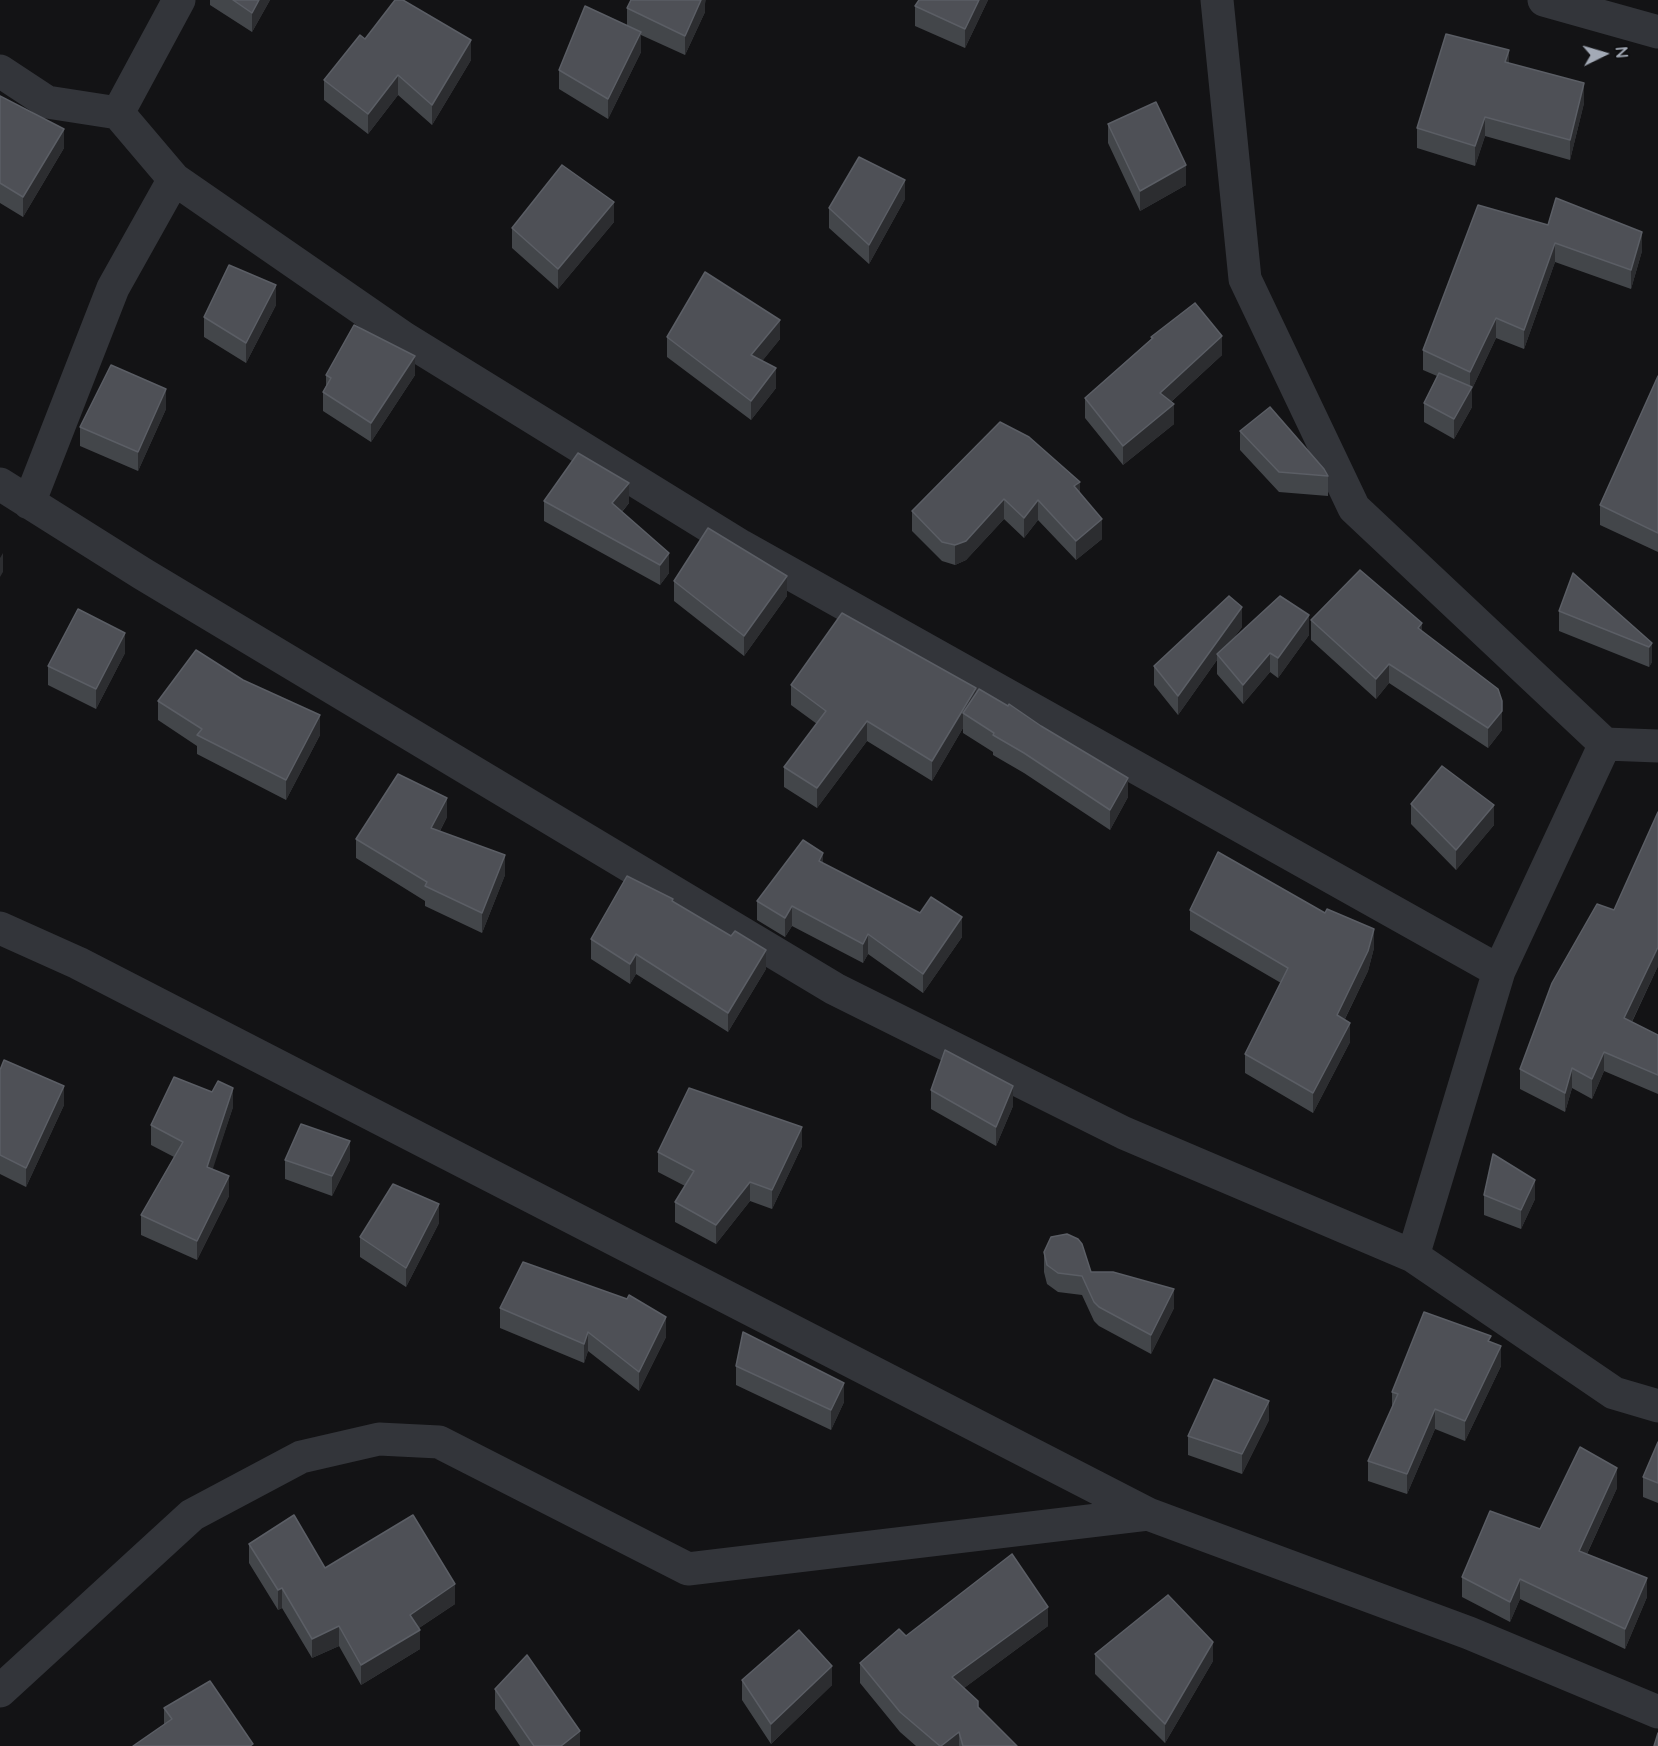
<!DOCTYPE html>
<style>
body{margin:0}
#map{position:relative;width:1658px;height:1746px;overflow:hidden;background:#131315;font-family:Quicksand,sans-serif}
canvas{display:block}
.north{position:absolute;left:1574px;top:24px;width:60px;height:60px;-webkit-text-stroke:4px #0e0e10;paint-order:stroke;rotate:85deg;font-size:16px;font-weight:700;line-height:24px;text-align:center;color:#a3aab6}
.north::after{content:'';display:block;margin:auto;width:21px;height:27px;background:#a3aab6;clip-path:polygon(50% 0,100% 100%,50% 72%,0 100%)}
</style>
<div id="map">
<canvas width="1658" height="1746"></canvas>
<div class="north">N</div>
</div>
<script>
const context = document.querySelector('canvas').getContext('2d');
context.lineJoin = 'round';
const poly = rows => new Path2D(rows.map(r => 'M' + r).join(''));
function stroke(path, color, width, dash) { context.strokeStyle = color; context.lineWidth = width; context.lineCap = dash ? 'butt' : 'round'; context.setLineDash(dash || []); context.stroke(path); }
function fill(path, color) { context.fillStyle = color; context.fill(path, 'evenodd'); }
stroke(poly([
 [1217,0,1245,279,1354,508,1605,744,1499,971,1413,1256],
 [1544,0,1658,32],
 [0,71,47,102,118,113,174,179,113,288,29,503],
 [118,113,179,0],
 [174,179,404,338,741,546,1499,971],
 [0,484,143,574,835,989,1124,1133,1413,1256,1614,1393,1658,1406],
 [1605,744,1658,746],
 [0,928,78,963,1148,1514,1469,1633,1658,1712],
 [0,1691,192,1515,301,1457,379,1439,439,1442,688,1569,1148,1514]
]), '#33353a', 33);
fill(poly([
 [210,0,270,0,252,32,210,5],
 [919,0,988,0,965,48,915,26,915,6],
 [705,4,705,12,685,55,641,35,641,52,608,119,559,89,559,70,627,26,627,8],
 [365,39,471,60,432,125,398,95,368,134,324,100,324,80],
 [1509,63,1584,103,1570,160,1485,136,1475,166,1417,148,1417,128],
 [0,96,64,148,23,217,0,203],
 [1108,124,1186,185,1140,211,1108,143],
 [905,199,869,264,829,228,829,208],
 [614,222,558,289,512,248,512,228],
 [1548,225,1642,251,1631,289,1555,262,1524,349,1496,338,1472,389,1472,407,1454,439,1424,422,1424,403,1437,376,1423,370,1423,350],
 [276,305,246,363,204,337,204,317],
 [667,337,780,339,762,361,776,388,751,420,667,357],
 [1151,337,1222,355,1171,402,1174,424,1123,465,1085,418,1085,398,1151,339],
 [326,375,415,375,371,442,323,411,323,392,326,386],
 [1658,376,1658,552,1600,525,1600,505],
 [166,409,138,471,80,446,80,427],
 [1000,422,1080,493,1102,539,1076,560,1038,520,1024,538,1004,519,966,560,955,565,942,561,912,531,912,511],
 [1240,431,1328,476,1328,496,1279,492,1240,450],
 [544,501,629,503,622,512,669,573,660,585,544,521],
 [674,581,787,596,744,656,674,601],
 [1559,611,1652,643,1652,662,1649,667,1559,631],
 [1311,620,1422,632,1502,730,1488,748,1389,683,1376,699,1311,640],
 [1242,627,1231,641,1309,635,1278,678,1270,672,1243,704,1217,674,1217,660,1178,715,1154,685,1154,666],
 [125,653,96,709,48,685,48,666],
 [791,685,976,693,1128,797,1110,830,1024,773,993,755,993,752,963,733,963,728,932,781,867,741,817,808,784,787,784,767,817,724,791,705],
 [158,701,320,735,286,800,197,754,197,746,158,720],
 [1411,804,1494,825,1456,870,1411,824],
 [447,817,440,831,505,875,482,933,425,906,425,901,356,858,356,839],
 [823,863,962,937,923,993,868,954,863,963,792,926,785,937,757,920,757,901],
 [673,902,766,969,728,1032,636,974,630,984,591,959,591,939],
 [1190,910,1374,948,1368,971,1345,1019,1350,1042,1313,1113,1245,1073,1245,1054,1281,983,1190,930],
 [1658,966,1632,1022,1658,1035,1658,1094,1604,1071,1592,1099,1572,1088,1565,1112,1520,1089,1520,1069],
 [0,1070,64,1105,26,1187,0,1174],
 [931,1090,1013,1106,996,1146,931,1109],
 [233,1107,212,1169,229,1196,197,1260,141,1235,141,1215,174,1157,151,1145,151,1125],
 [802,1146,772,1209,750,1201,716,1244,675,1222,675,1202,685,1186,658,1172,658,1152],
 [285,1160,350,1160,332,1196,285,1179],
 [1484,1195,1535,1199,1521,1229,1484,1215],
 [439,1223,406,1287,360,1257,360,1237],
 [1044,1252,1174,1308,1151,1354,1099,1326,1094,1321,1082,1295,1058,1292,1047,1284,1044,1272],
 [500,1308,666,1337,639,1391,588,1351,584,1363,500,1328],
 [1491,1342,1501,1366,1465,1441,1435,1429,1407,1494,1368,1481,1368,1461,1392,1408,1392,1392],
 [736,1366,844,1402,831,1430,736,1385],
 [1269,1420,1242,1474,1188,1455,1188,1436],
 [1658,1442,1658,1503,1643,1497,1643,1477],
 [1617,1488,1587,1554,1647,1597,1625,1649,1520,1599,1510,1622,1462,1597,1462,1577,1540,1529],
 [249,1544,325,1568,455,1604,419,1628,420,1649,361,1685,339,1646,312,1658,282,1608,278,1610,249,1563],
 [1048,1626,964,1688,978,1707,1017,1746,916,1746,900,1732,860,1683,860,1663,906,1636],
 [1095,1654,1213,1661,1165,1743,1095,1674],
 [742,1680,832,1685,771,1744,742,1700],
 [495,1689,580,1746,520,1746,495,1709],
 [164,1708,253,1746,164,1724]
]), '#43464a');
fill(poly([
 [259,0,270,0,252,32,252,13],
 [701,0,706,0,705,4,705,12,685,55,685,36],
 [979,0,988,0,965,48,965,29],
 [641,32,641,52,608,119,608,99],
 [471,40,471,60,432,125,432,105],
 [1509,50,1509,70,1505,62],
 [398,75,398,95,368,134,368,114],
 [1584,83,1584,103,1570,160,1570,140],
 [1485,117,1485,136,1475,166,1475,146],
 [64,129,64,148,23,217,23,197],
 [1186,165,1186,185,1140,211,1140,191],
 [905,180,905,199,869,264,869,245],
 [614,202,614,222,558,289,558,269],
 [1642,232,1642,251,1631,289,1631,270],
 [1555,243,1555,262,1524,349,1524,330],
 [276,285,276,305,246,363,246,343],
 [1496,318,1496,338,1472,389,1472,407,1454,439,1454,419,1470,390,1470,372],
 [780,320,780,339,751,375,751,355],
 [1222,336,1222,355,1160,412,1160,393],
 [415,356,415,375,371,442,371,423],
 [776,368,776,388,751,420,751,401],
 [166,389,166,409,138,471,138,452],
 [1174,404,1174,424,1123,465,1123,446],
 [1080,482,1080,501,1074,486],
 [629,483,629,503,612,523,612,503],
 [1004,499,1004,519,966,560,955,565,955,545],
 [1038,500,1038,520,1024,538,1024,518],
 [1102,519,1102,539,1076,560,1076,541],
 [3,553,3,572,0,577,0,558],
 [669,553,669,573,660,585,660,565],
 [787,576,787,596,744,656,744,636],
 [1242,607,1242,627,1220,657,1217,654,1217,660,1178,715,1178,696],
 [1309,615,1309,635,1278,678,1278,658],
 [1422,623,1422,643,1418,628],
 [125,633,125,653,96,709,96,689],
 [1652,643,1652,662,1649,667,1649,647],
 [1270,653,1270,672,1243,704,1243,685],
 [1389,664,1389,683,1376,699,1376,679],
 [976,688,976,708,963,713,963,728,932,781,932,761],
 [1502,711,1502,730,1488,748,1488,728],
 [320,715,320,735,286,800,286,780],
 [867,721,867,741,817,808,817,788],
 [1128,778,1128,797,1110,830,1110,810],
 [447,798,447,817,431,848,431,828],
 [1494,805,1494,825,1456,870,1456,850],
 [823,853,823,873,819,861],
 [505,855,505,875,482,933,482,913],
 [792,906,792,926,785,937,785,918],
 [962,917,962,937,923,993,923,974],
 [1374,929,1374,948,1368,971,1337,1035,1337,1015],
 [868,934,868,954,863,963,863,944],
 [1658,947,1658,966,1624,1038,1624,1018],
 [766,950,766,969,728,1032,728,1013],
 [636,954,636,974,630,984,630,964],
 [1350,1023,1350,1042,1313,1113,1313,1093],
 [1604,1052,1604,1071,1592,1099,1592,1079],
 [1572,1068,1572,1088,1565,1112,1565,1093],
 [64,1086,64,1105,26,1187,26,1168],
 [1013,1086,1013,1106,996,1146,996,1127],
 [233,1088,233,1107,207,1187,207,1167],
 [802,1127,802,1146,772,1209,772,1190],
 [350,1141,350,1160,332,1196,332,1176],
 [229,1176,229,1196,197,1260,197,1241],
 [1535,1180,1535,1199,1521,1229,1521,1210],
 [750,1182,750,1201,716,1244,716,1225],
 [439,1204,439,1223,406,1287,406,1268],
 [1174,1289,1174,1308,1151,1354,1151,1335],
 [666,1317,666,1337,639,1391,639,1372],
 [588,1332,588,1351,584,1363,584,1344],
 [1501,1346,1501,1366,1465,1441,1465,1421],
 [844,1383,844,1402,831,1430,831,1410],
 [1269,1401,1269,1420,1242,1474,1242,1454],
 [1435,1409,1435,1429,1407,1494,1407,1474],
 [1617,1468,1617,1488,1579,1571,1579,1551],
 [1647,1578,1647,1597,1625,1649,1625,1629],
 [1520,1579,1520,1599,1510,1622,1510,1602],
 [455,1584,455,1604,410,1634,410,1615],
 [282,1588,282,1608,278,1610,278,1590],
 [1048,1607,1048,1626,952,1697,952,1677],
 [339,1626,339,1646,312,1658,312,1639],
 [420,1630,420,1649,361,1685,361,1665],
 [1213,1642,1213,1661,1165,1743,1165,1724],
 [832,1666,832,1685,771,1744,771,1724],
 [580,1731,580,1746,561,1746],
 [959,1732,959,1746,941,1746]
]), '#2c2d30');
const building = poly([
 [233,0,259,0,252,13,233,0],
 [395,0,403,0,471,40,432,105,398,75,368,114,324,80,360,35,365,39,395,0],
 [631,0,701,0,685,36,627,8,631,0],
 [919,0,979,0,965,29,915,6,919,0],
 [585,6,641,32,608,99,559,70,585,6],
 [1446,34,1509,50,1505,62,1584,83,1570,140,1485,117,1475,146,1417,128,1446,34],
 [0,96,64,129,23,197,0,183,0,96],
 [1156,102,1186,165,1140,191,1108,124,1156,102],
 [859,157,905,180,869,245,829,208,859,157],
 [562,165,614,202,558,269,512,228,562,165],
 [1556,198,1642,232,1631,270,1555,243,1524,330,1496,318,1470,372,1423,350,1478,205,1548,225,1556,198],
 [229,265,276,285,246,343,204,317,229,265],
 [705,272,780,320,751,355,776,368,751,401,667,337,705,272],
 [1195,303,1222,336,1160,393,1174,404,1123,446,1085,398,1153,338,1151,337,1195,303],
 [354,325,415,356,371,423,323,392,331,378,326,375,354,325],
 [111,365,166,389,138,452,80,427,111,365],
 [1439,373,1472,387,1454,419,1424,403,1439,373],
 [1658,376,1658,533,1600,505,1658,376],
 [1270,407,1324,469,1328,476,1279,472,1240,431,1270,407],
 [1000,422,1029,437,1080,482,1074,486,1102,519,1076,541,1038,500,1024,518,1004,499,966,541,955,545,942,542,912,511,1000,422],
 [578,453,629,483,612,503,669,553,660,565,544,501,578,453],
 [708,528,787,576,744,636,674,581,708,528],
 [1360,570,1422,623,1418,628,1498,689,1502,701,1502,711,1488,728,1389,664,1376,679,1311,620,1360,570],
 [1573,573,1652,643,1649,647,1559,611,1573,573],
 [1229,596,1242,607,1178,696,1154,666,1229,596],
 [1280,596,1309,615,1278,658,1270,653,1243,685,1217,654,1280,596],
 [78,609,125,633,96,689,48,666,78,609],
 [842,613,976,688,932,761,867,721,817,788,784,767,826,711,791,685,842,613],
 [196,650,243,680,320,715,286,780,197,735,202,729,158,701,196,650],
 [979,689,1008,706,1009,704,1041,726,1128,778,1110,810,1024,753,993,735,994,733,963,713,979,689],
 [1442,766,1494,805,1456,850,1411,804,1442,766],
 [398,774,447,798,431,828,505,855,482,913,425,886,427,882,356,839,398,774],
 [1658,812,1658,947,1624,1018,1658,1035,1658,1075,1604,1052,1592,1079,1572,1068,1565,1093,1520,1069,1552,983,1597,904,1614,910,1658,812],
 [803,840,823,853,819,861,920,913,931,897,962,917,923,974,868,934,863,944,792,906,785,918,757,901,803,840],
 [1218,852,1325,913,1327,909,1374,929,1368,951,1337,1015,1350,1023,1313,1093,1245,1054,1288,968,1190,910,1218,852],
 [627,876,673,899,672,901,731,936,735,931,766,950,728,1013,636,954,630,964,591,939,627,876],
 [945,1050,1013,1086,996,1127,931,1090,945,1050],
 [4,1060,64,1086,26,1168,0,1155,0,1070,4,1060],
 [174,1077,212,1092,218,1081,233,1088,207,1167,229,1176,197,1241,141,1215,183,1142,151,1125,174,1077],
 [689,1088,802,1127,772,1190,750,1182,716,1225,675,1202,694,1171,658,1152,689,1088],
 [301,1124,350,1141,332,1176,285,1160,301,1124],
 [1493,1154,1535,1180,1521,1210,1484,1195,1493,1154],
 [393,1184,439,1204,406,1268,360,1237,393,1184],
 [1067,1234,1078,1239,1082,1244,1091,1272,1113,1272,1174,1289,1151,1335,1099,1307,1094,1302,1082,1276,1058,1273,1047,1265,1044,1252,1051,1237,1067,1234],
 [523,1262,627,1299,629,1295,666,1317,639,1372,588,1332,584,1344,500,1308,523,1262],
 [1424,1312,1491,1336,1488,1341,1501,1346,1465,1421,1435,1409,1407,1474,1368,1461,1398,1394,1392,1392,1424,1312],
 [743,1332,844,1383,831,1410,736,1366,743,1332],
 [1214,1379,1269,1401,1242,1454,1188,1436,1214,1379],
 [1658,1442,1658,1483,1643,1477,1658,1442],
 [1580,1447,1617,1468,1579,1551,1647,1578,1625,1629,1520,1579,1510,1602,1462,1577,1490,1511,1540,1529,1580,1447],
 [294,1515,325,1568,413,1515,455,1584,410,1615,420,1630,361,1665,339,1626,312,1639,282,1588,278,1590,249,1544,294,1515],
 [1012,1554,1048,1607,952,1677,978,1701,978,1707,1017,1746,963,1746,959,1732,941,1746,940,1746,900,1712,860,1663,899,1629,906,1636,1012,1554],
 [1168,1595,1213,1642,1165,1724,1095,1654,1168,1595],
 [799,1630,832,1666,771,1724,742,1680,799,1630],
 [527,1655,580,1731,561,1746,534,1746,495,1689,527,1655],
 [210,1681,253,1744,250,1746,133,1746,172,1719,164,1708,210,1681],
 [1658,1733,1658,1746,1654,1746,1658,1733]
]);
fill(building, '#4e5056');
stroke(building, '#5b5e65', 1.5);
</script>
